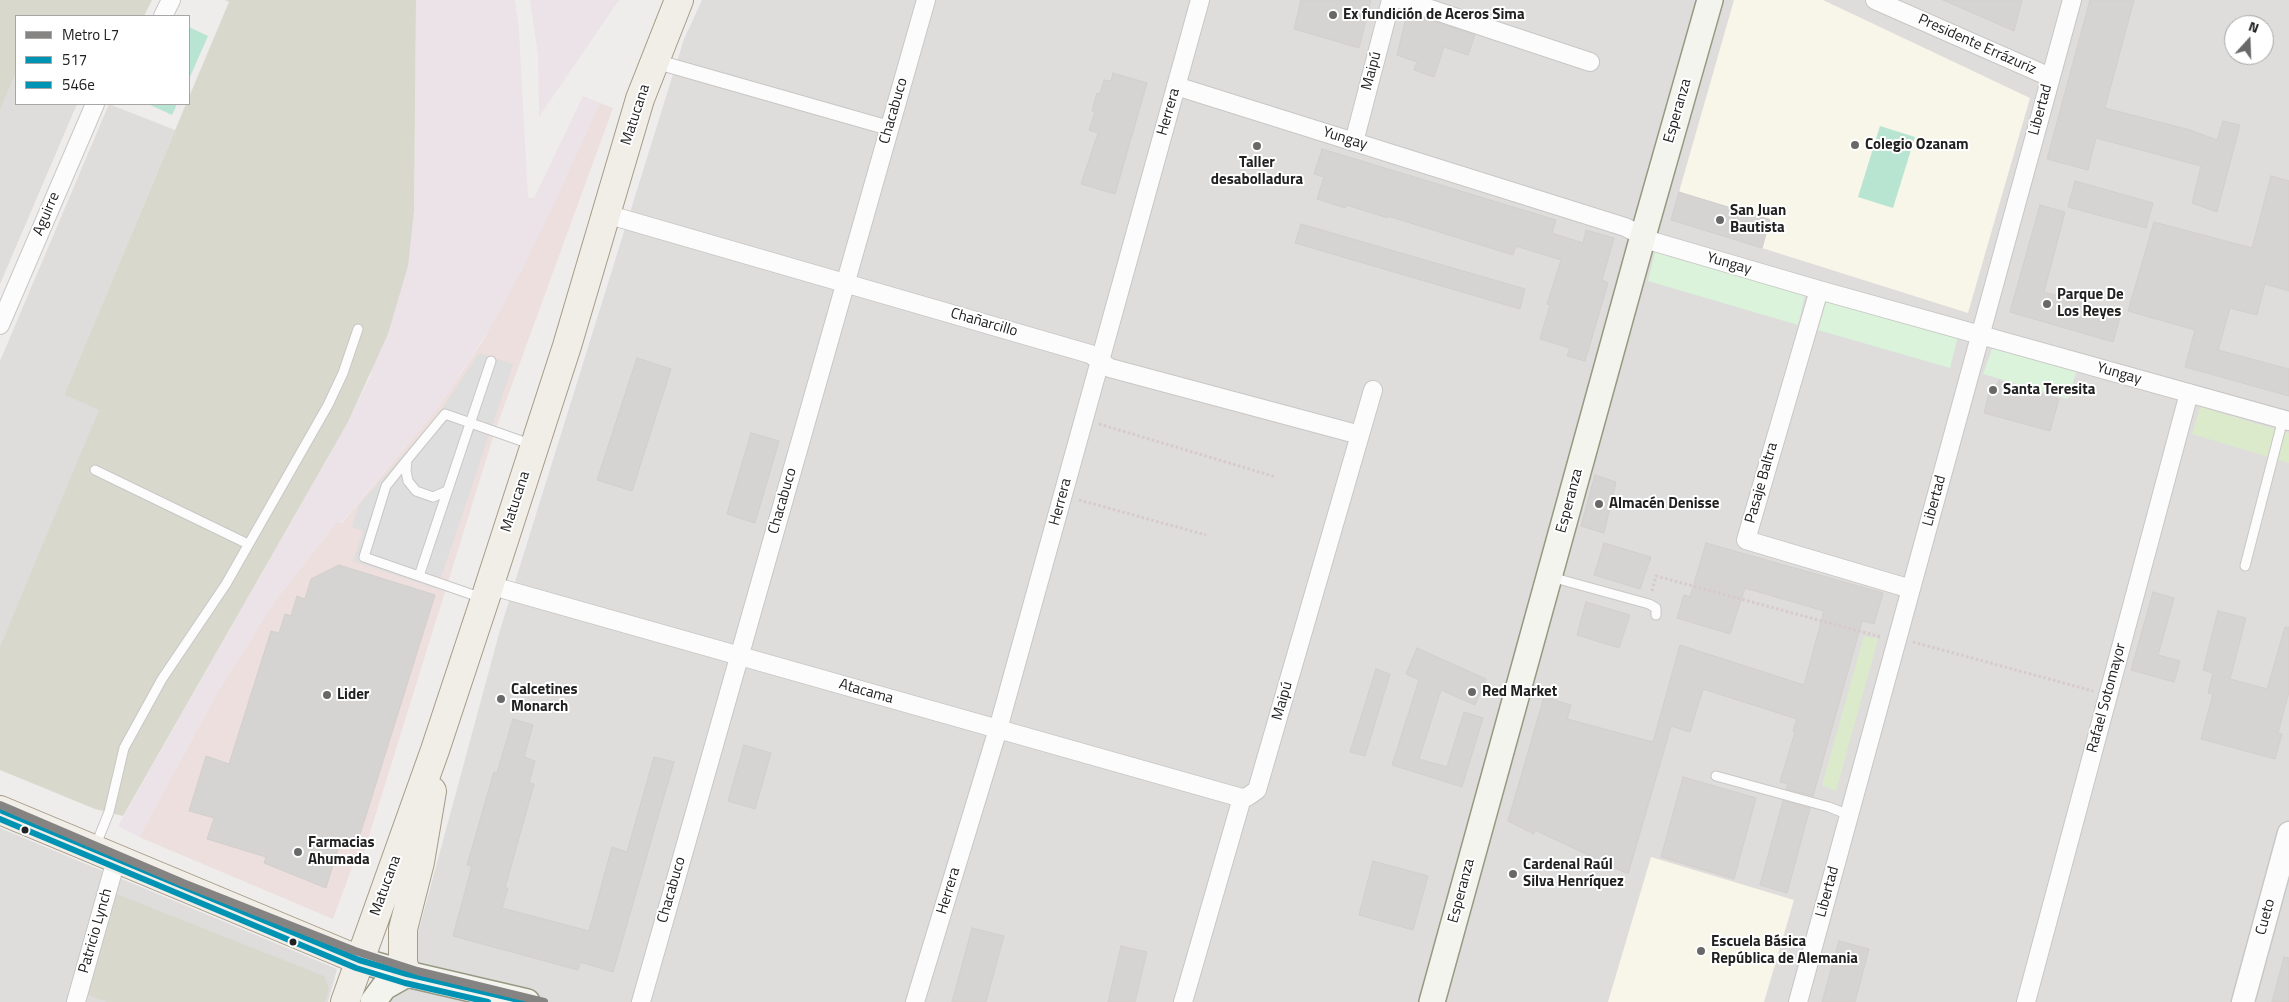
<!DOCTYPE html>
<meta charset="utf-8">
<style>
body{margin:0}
#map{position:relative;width:2289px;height:1002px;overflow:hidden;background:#efedeb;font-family:"Titillium Web",sans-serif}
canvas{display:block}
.legend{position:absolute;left:15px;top:15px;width:175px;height:90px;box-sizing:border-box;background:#fff;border:1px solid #a6a6a6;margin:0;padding:6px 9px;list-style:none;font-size:15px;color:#212121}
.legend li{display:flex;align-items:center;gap:10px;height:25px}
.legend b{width:25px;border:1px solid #a6a6a6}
.north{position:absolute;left:2224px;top:15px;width:50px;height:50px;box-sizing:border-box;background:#fff;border:1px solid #a6a6a6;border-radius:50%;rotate:20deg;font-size:14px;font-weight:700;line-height:20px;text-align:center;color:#212121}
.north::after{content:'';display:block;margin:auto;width:18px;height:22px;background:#696868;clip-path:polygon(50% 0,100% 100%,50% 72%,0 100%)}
</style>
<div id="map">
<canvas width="2289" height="1002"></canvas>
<ul class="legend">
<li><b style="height:6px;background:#868383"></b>Metro L7</li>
<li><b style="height:6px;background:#0093b3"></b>517</li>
<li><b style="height:6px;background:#0093b3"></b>546e</li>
</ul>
<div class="north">N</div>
</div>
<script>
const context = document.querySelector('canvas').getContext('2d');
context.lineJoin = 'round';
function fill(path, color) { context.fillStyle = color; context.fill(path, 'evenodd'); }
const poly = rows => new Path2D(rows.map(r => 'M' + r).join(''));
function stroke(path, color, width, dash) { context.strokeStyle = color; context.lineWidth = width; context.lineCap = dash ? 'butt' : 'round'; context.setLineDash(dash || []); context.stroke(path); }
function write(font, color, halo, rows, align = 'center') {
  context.font = font + ' "Titillium Web",sans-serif'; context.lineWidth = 4; context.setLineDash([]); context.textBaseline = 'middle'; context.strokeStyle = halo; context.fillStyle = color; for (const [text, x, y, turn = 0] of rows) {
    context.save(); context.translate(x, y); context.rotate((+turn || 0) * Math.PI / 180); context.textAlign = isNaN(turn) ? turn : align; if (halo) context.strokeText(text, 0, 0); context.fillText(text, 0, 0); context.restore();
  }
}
fill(poly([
 [702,0,2289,0,2289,1002,389,1002,415,944,500,630,684,39],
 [2234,25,2264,25,2264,55,2234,55],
 [16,73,16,104,77,104,0,284,0,111],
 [109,104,175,130,64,395,100,410,0,646,0,361],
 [0,828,337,969,328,1002,0,1002]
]), '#dedddc');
fill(poly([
 [600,103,613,108,495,431,363,855,355,859,333,919,139,837,216,695,275,601,336,523,342,523,436,410,482,342,522,269]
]), '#ecdfdd');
fill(poly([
 [416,0,515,0,519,29,528,198,534,198,583,96,600,103,545,224,503,306,481,342,436,410,341,523,336,523,275,601,216,695,139,837,118,826,348,422,370,377,414,211],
 [530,0,619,0,539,117,538,56]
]), '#ece3e9');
fill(poly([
 [1734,0,1823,0,2030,98,1968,313,1762,248,1770,219,1679,192],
 [1651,857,1794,900,1764,1002,1608,1002]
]), '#f7f6e8');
fill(poly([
 [0,0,152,0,144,16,16,16,16,73,0,111],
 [225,0,416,0,414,211,408,266,388,334,348,422,123,816,95,809,0,770,0,646,99,410,64,395,186,104,189,104,189,97,229,2],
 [114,893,324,976,329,988,325,1002,107,1002,85,994]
]), '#d8d8cd');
fill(poly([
 [2200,407,2289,433,2289,463,2192,434],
 [1864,636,1878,639,1836,791,1822,785]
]), '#dbeacb');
fill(poly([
 [1655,252,1805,295,1798,325,1648,281],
 [1826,302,1958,336,1950,368,1818,330],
 [1993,346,2077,370,2068,399,1983,374]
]), '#daf3da');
fill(poly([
 [189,27,208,36,189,79],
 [148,104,177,104,172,115],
 [1880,126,1915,137,1893,208,1858,197]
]), '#b8e4d2');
fill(poly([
 [479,353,513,364,437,589,353,561,363,531,352,527,359,505,437,416]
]), '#dfdede');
const building = poly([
 [1301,0,1371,0,1359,48,1294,29,1301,0],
 [1943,0,2022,0,2014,31,1943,0],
 [2090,0,2134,0,2105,108,2190,130,2217,140,2223,121,2240,125,2217,212,2192,203,2201,166,2096,138,2088,170,2047,159,2090,0],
 [1412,14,1475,35,1468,55,1444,47,1434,77,1414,70,1417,62,1397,55,1406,18,1412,14],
 [1113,73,1147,83,1115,194,1081,184,1098,133,1089,130,1095,112,1092,111,1097,93,1100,94,1104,80,1111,81,1113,73],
 [1322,149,1556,220,1552,233,1583,243,1586,230,1614,238,1602,280,1608,283,1585,361,1567,356,1570,348,1540,339,1550,305,1547,304,1561,260,1516,246,1513,255,1388,216,1388,218,1346,205,1345,208,1317,199,1324,177,1314,174,1322,149],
 [2271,176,2289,181,2289,291,2265,284,2257,315,2230,308,2218,350,2289,369,2289,396,2185,367,2195,330,2128,311,2154,222,2252,248,2271,176],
 [2075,181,2153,203,2146,228,2068,207,2075,181],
 [1679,192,1770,220,1762,248,1671,220,1679,192],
 [2040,205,2065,212,2044,292,2121,314,2113,342,2010,312,2040,205],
 [1301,224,1525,289,1520,309,1295,243,1301,224],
 [637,358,671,369,632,491,597,480,637,358],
 [1999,381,2059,399,2050,431,1984,413,1989,393,1999,381],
 [751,433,779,441,755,523,727,514,751,433],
 [1595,475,1616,482,1604,533,1581,526,1595,475],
 [1604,543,1651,557,1640,589,1594,575,1604,543],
 [1706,543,1883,593,1874,624,1862,621,1813,796,1786,789,1788,784,1780,782,1795,732,1793,731,1797,719,1703,689,1690,732,1671,726,1628,874,1535,830,1534,834,1508,821,1544,697,1571,705,1567,719,1653,742,1680,645,1804,685,1824,611,1745,588,1730,634,1677,618,1684,595,1690,597,1706,543],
 [339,565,435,595,358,841,342,836,326,888,264,863,266,857,207,839,214,818,189,811,206,756,229,764,271,631,279,633,285,614,291,616,297,596,305,599,311,579,339,565],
 [2153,592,2174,598,2158,655,2180,661,2174,682,2131,670,2153,592],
 [1586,602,1630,615,1619,648,1577,635,1586,602],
 [2218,611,2246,618,2230,679,2267,689,2285,627,2289,627,2289,692,2278,733,2282,734,2275,759,2201,739,2213,694,2208,693,2213,673,2203,670,2218,611],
 [1417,648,1486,679,1475,705,1441,690,1419,759,1447,767,1464,712,1483,718,1462,787,1392,765,1419,680,1406,674,1417,648],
 [1376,669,1390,674,1365,756,1350,752,1376,669],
 [513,719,533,725,524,757,535,761,529,783,534,784,505,888,508,888,502,908,589,931,612,847,627,852,654,757,674,762,613,972,580,962,578,970,453,936,472,866,467,865,494,772,497,773,513,719],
 [744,745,771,753,755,809,728,801,744,745],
 [1683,777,1756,798,1734,879,1661,857,1683,777],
 [1783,801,1810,808,1787,893,1760,885,1783,801],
 [1373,861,1428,876,1413,930,1359,915,1373,861],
 [972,928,1004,936,986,1002,952,1002,972,928],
 [1839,941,1869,949,1855,1002,1822,1002,1839,941],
 [1121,946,1147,952,1135,1002,1108,1002,1121,946],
 [2284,957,2289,958,2289,1002,2272,1002,2284,957]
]);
fill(building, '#d6d4d2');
stroke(building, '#d2cfcc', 1);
const service = poly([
 [407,460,386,486,364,557,482,598],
 [95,470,248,544],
 [447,491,433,497,416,491,408,481,406,471,407,460,445,414,533,445],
 [2245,566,2283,419],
 [419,576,491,361],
 [1551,577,1649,604,1656,608,1656,615],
 [1716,776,1829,807,1849,815],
 [95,847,109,812,124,748,162,679,226,584,328,405,343,373,358,329]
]);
const pedestrian = poly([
 [654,61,889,128]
]);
const minor = poly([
 [1403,0,1590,62],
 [1875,0,2050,77],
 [163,16,171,0],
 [1176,86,1625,227,1655,242,1819,290,2289,421],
 [1354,142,1391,0],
 [606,214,1090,354,1110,368,1360,435],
 [1819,290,1746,540,1911,589],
 [0,325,95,104],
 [489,585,1242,798,1247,797,1257,790,1373,390],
 [76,1002,116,860],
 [641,1002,926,0],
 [915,1002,998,729,1200,0],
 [1183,1002,1242,798],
 [1798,1002,2072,0],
 [2026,1002,2189,393]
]);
const tertiary = poly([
 [2243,1002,2289,833]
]);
const secondary = poly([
 [359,960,407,974,527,1002],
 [373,1002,384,987,407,974],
 [1432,1002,1643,236,1710,0]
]);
const primary = poly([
 [0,810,359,960],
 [407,974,403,963,403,929,420,862,432,791],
 [345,1002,435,750,485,599,567,346,640,99,679,0]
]);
stroke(service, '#c8c7c6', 11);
stroke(pedestrian, '#c8c7c6', 16);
stroke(minor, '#c8c7c6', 20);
stroke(tertiary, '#c8c7c6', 25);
stroke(secondary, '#979982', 28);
stroke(primary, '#a59b87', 30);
stroke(poly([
 [1099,424,1276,477],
 [1079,500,1206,535],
 [1652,591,1656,576,1881,637],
 [1913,642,2093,691]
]), '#d7cbc9', 3, [2.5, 2.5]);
stroke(service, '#fdfcfc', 9);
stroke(pedestrian, '#fdfcfc', 14);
stroke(minor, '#fdfcfc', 18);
stroke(tertiary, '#fdfcfc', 22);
stroke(secondary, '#f3f4ed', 25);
stroke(primary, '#f1ede7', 28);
stroke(poly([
 [0,810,359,960,407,974,527,1002]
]), '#0093b3', 6);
stroke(poly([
 [0,819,356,968,405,983,488,1002]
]), '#0093b3', 6);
stroke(poly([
 [0,805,183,883,355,951,417,971,544,1002]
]), '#868383', 8);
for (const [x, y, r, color] of [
 [1333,15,5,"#696868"],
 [1855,145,5,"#696868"],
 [1257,146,5,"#696868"],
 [1720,220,5,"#696868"],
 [2047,304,5,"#696868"],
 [1993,390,5,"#696868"],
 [1599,504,5,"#696868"],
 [1472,692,5,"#696868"],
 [327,695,5,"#696868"],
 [501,699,5,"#696868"],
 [25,830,4.5,"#212121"],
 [298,852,5,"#696868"],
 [1513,874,5,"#696868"],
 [293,942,4.5,"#212121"],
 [1701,951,5,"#696868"]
]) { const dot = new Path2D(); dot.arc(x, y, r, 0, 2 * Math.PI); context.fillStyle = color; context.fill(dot); stroke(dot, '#fff', 2); }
write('bold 15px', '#212121', '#fff', [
 ["Ex fundición de Aceros Sima",1343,15],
 ["Colegio Ozanam",1865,145],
 ["Taller",1257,163,"center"],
 ["desabolladura",1257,180,"center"],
 ["San Juan",1730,211],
 ["Bautista",1730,228],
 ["Parque De",2057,295],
 ["Los Reyes",2057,312],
 ["Santa Teresita",2003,390],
 ["Almacén Denisse",1609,504],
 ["Calcetines",511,690],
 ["Monarch",511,707],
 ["Red Market",1482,692],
 ["Lider",337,695],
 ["Farmacias",308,843],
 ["Ahumada",308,860],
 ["Cardenal Raúl",1523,865],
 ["Silva Henríquez",1523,882],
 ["Escuela Básica",1711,942],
 ["República de Alemania",1711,959]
], 'left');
write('15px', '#212121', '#fff', [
 ["Presidente Errázuriz",1977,45,24],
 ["Maipú",1372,71,-75],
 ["Libertad",2041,110,-75],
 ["Chacabuco",894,111,-74],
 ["Esperanza",1678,111,-74],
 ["Herrera",1169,112,-74],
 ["Matucana",636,115,-72],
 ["Yungay",1345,139,17],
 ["Aguirre",47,214,-67],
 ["Yungay",1729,264,16],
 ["Chañarcillo",984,323,16],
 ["Yungay",2119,374,16],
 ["Pasaje Baltra",1762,483,-74],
 ["Chacabuco",783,501,-74],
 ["Esperanza",1570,501,-75],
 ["Libertad",1935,501,-75],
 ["Matucana",516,502,-72],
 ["Herrera",1061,502,-75],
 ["Atacama",866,692,16],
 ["Rafael Sotomayor",2107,698,-75],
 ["Maipú",1283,701,-74],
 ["Matucana",386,886,-70],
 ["Chacabuco",672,890,-74],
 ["Herrera",949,891,-73],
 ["Esperanza",1462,891,-75],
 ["Libertad",1828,892,-75],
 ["Cueto",2266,917,-75],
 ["Patricio Lynch",96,931,-74]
]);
</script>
